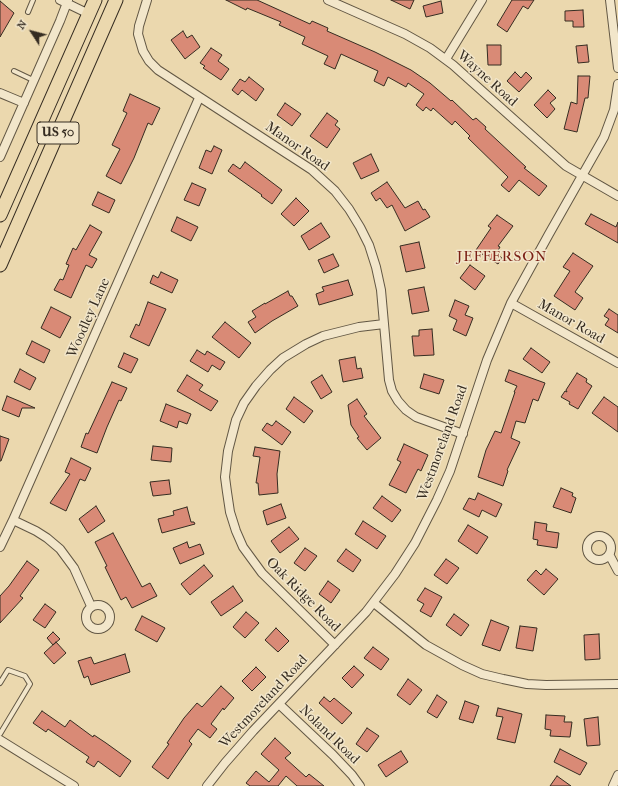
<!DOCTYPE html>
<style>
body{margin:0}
#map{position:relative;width:618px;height:786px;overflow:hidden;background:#ebd8ae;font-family:"IM FELL French Canon",serif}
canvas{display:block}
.north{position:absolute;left:12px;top:12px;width:40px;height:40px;-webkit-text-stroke:3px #f2e6ca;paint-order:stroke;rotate:306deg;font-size:11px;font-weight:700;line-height:16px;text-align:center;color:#352c21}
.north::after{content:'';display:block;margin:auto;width:14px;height:18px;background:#352c21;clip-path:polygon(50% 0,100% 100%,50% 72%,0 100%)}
</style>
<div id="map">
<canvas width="618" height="786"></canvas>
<div class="north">N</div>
</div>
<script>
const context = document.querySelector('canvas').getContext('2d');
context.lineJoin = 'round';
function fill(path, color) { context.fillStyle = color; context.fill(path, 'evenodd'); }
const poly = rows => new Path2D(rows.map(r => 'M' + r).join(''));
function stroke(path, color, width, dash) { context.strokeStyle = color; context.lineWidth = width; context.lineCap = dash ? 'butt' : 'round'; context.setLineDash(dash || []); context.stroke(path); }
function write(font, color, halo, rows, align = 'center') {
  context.font = font + ' "IM FELL French Canon",serif'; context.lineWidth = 3; context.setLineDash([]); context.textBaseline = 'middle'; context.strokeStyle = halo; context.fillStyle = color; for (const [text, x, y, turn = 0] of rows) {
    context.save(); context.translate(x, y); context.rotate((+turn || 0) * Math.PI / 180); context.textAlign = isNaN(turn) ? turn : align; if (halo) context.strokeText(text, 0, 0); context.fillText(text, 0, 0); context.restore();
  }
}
const building = poly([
 [226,0,257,0,310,24,312,21,328,28,327,31,375,52,411,70,430,83,451,101,452,100,473,120,476,118,486,127,485,129,526,167,524,168,547,186,539,196,519,180,509,192,501,185,508,177,468,138,470,136,455,121,452,125,433,108,431,111,426,107,423,111,416,105,424,94,408,83,406,87,388,77,384,86,374,81,378,71,341,54,335,69,324,64,328,56,302,44,305,37,279,25,281,22,247,8,246,10,226,0],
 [391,0,414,0,410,9,391,0],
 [512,0,534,0,528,9,523,6,507,32,497,25,512,0],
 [0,1,14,13,0,37,0,1],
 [441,1,443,13,426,17,423,6,441,1],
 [583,10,584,27,573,27,573,21,565,21,565,11,583,10],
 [183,31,187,38,192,35,200,47,185,59,171,40,183,31],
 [487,45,501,45,501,65,488,65,487,45],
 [587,45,589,62,578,63,576,46,587,45],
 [211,48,222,55,218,61,229,69,221,80,203,68,205,66,200,63,211,48],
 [515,72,521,78,526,72,532,78,519,92,507,81,515,72],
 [578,76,590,76,588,98,585,98,577,132,564,129,571,102,577,104,578,76],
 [249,77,264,89,256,101,242,90,238,95,232,90,240,79,245,82,249,77],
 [548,90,556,98,550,103,555,109,547,118,534,105,548,90],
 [130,94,160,108,152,125,148,123,134,158,121,184,106,176,120,149,112,145,127,113,123,111,130,94],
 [285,103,301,114,292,126,277,115,285,103],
 [327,113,338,121,335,125,340,129,327,148,310,136,327,113],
 [214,146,222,150,212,174,199,168,206,150,211,152,214,146],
 [371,154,379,171,361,179,353,163,371,154],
 [245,162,282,190,272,204,261,196,262,195,228,171,233,164,240,169,245,162],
 [387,182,405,208,418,201,423,210,425,209,430,217,405,231,392,205,387,208,380,198,376,201,371,193,387,182],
 [192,183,206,189,199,206,184,200,192,183],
 [98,192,115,200,109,213,92,205,98,192],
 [296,198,309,211,294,226,281,214,296,198],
 [591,214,616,227,618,222,618,243,585,224,591,214],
 [497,215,513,226,498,246,500,247,496,254,502,258,498,264,476,250,491,228,488,226,497,215],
 [177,217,198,227,191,241,171,231,177,217],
 [321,223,330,237,309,250,301,236,321,223],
 [90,225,102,232,89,255,97,259,92,268,86,265,71,298,54,290,60,279,63,280,69,265,66,264,73,248,76,250,90,225],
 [419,242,425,268,406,272,400,246,419,242],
 [573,253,593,266,575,292,583,298,575,310,554,296,570,271,563,267,573,253],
 [333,254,339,266,324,273,318,260,333,254],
 [470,265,485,276,475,290,460,278,470,265],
 [161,272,178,280,172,293,150,283,153,275,158,278,161,272],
 [348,280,353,295,319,305,316,294,324,291,322,287,348,280],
 [424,287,429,311,412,314,408,290,424,287],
 [288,291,290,296,292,296,298,306,272,321,255,333,248,322,256,317,252,311,265,303,265,304,288,291],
 [455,300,469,306,465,315,473,318,466,336,453,330,457,320,449,316,455,300],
 [148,302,166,309,149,346,130,337,136,324,139,326,148,302],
 [51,307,71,317,60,338,41,328,51,307],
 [609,309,618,315,618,333,605,325,609,319,604,316,609,309],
 [225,322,251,343,239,358,212,337,225,322],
 [432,329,434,355,414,356,412,336,419,336,419,330,432,329],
 [32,341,50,350,44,363,26,354,32,341],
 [531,348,550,362,542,373,523,359,531,348],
 [197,350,205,355,207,351,225,362,220,370,212,365,208,372,190,361,197,350],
 [124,353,138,359,131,373,118,367,124,353],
 [355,357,357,369,361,368,363,378,343,382,339,360,355,357],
 [20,369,36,378,30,390,14,382,20,369],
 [509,370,545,383,538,401,533,399,525,423,516,421,511,438,520,442,507,470,508,471,503,486,478,477,486,450,495,431,501,433,515,392,514,392,517,386,505,381,509,370],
 [577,373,587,379,586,382,592,386,578,409,569,404,570,402,561,397,565,391,567,392,566,390,577,373],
 [424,374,444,380,439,394,420,388,424,374],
 [187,375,203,385,199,390,218,401,211,411,177,391,187,375],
 [322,375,332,392,321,399,311,382,322,375],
 [112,382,127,388,121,401,119,400,107,427,97,453,81,447,86,433,88,434,112,382],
 [7,396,19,401,35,408,22,408,19,417,2,410,7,396],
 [294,397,313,411,304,423,286,409,294,397],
 [604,397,618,407,618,432,592,413,604,397],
 [357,399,367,414,364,416,381,438,367,450,357,438,359,437,351,425,348,405,357,399],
 [166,404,191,414,187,424,179,421,177,428,160,421,166,404],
 [276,421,291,432,282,445,262,430,267,423,272,426,276,421],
 [0,436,9,439,1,461,0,461,0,436],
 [404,444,428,455,421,471,418,469,406,493,389,485,401,462,397,460,404,444],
 [153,446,172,448,171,462,151,460,153,446],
 [255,447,280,451,277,474,278,493,259,495,258,483,256,483,260,457,253,456,255,447],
 [71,458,91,468,85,481,80,479,66,511,50,503,70,474,65,472,71,458],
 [169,480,171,494,153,496,150,482,169,480],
 [561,488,573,493,572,496,576,498,571,513,553,507,561,488],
 [478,493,502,504,496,517,482,510,479,517,463,509,469,498,475,500,478,493],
 [382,496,401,510,392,522,373,508,382,496],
 [281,504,286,518,267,525,263,511,281,504],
 [96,506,105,521,88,533,79,519,96,506],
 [187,507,191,522,194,522,195,524,162,533,158,519,174,515,173,511,187,507],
 [363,521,386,536,377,549,355,534,363,521],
 [535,522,547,524,546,531,559,533,557,548,537,545,538,540,533,539,535,522],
 [468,525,488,537,477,554,458,541,468,525],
 [289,527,299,539,280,553,271,541,289,527],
 [113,533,142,587,150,583,157,596,132,608,126,597,121,600,105,567,107,566,95,542,113,533],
 [187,542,189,548,200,544,204,554,180,564,173,548,187,542],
 [305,548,317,556,305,571,294,563,305,548],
 [346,549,361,560,353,572,337,561,346,549],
 [446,559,459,568,447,584,434,575,446,559],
 [27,561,39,570,20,596,23,598,0,623,0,596,9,586,27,561],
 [204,565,213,576,190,595,181,584,204,565],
 [546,569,558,579,544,595,527,580,536,570,541,575,546,569],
 [328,581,340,590,331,603,319,594,328,581],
 [233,586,243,601,221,616,211,602,233,586],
 [425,588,442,597,431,617,420,611,424,604,417,600,425,588],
 [45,604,56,612,45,628,33,620,45,604],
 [246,612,259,623,245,638,233,627,246,612],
 [454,614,469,625,461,636,446,625,454,614],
 [142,616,165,628,157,642,135,630,142,616],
 [491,620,509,627,500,651,482,645,491,620],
 [520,626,537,628,533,651,516,648,520,626],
 [276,628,289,641,278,652,265,640,276,628],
 [53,632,60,639,53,645,47,638,53,632],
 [599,634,600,659,585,660,584,635,599,634],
 [56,642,66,653,54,664,44,653,56,642],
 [373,647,389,659,381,670,364,658,373,647],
 [125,654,130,672,91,685,88,676,84,678,78,661,91,657,94,664,125,654],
 [354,666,364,675,352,688,342,678,354,666],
 [256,667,266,677,252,691,242,681,256,667],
 [408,679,422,690,410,705,397,695,408,679],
 [221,686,234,698,224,710,223,708,211,724,217,729,210,738,198,729,189,741,192,744,168,779,152,767,169,744,167,743,184,718,197,703,202,707,221,686],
 [437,695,447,702,437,718,427,712,437,695],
 [324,697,330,702,334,698,352,713,342,724,319,703,324,697],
 [465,701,479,706,473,723,459,719,465,701],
 [498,708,522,714,515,743,497,739,503,717,496,716,498,708],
 [42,711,65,727,70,720,93,737,94,735,106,743,131,761,120,777,98,761,94,767,86,762,89,757,48,729,46,732,33,723,42,711],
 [546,715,565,716,564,722,572,722,570,737,550,736,551,730,545,729,546,715],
 [598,717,600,745,587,746,584,719,598,717],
 [367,728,379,736,367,752,356,744,367,728],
 [275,738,291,753,285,758,306,777,309,774,324,786,297,786,286,776,278,786,250,786,246,783,256,771,269,782,279,770,261,754,275,738],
 [560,749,587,763,580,775,554,762,560,749],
 [401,751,408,762,386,777,378,765,401,751],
 [557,776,571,786,550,786,557,776]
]);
fill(building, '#d98a76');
stroke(building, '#352c21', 1);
const service = poly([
 [28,12,33,0],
 [14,71,33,80],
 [0,683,8,670,25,676,30,684,0,734]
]);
const minor = poly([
 [60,0,89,14],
 [147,0,139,26,138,34,143,51,149,61,158,70,312,170,335,191,349,209,360,227,369,245,376,267,381,290,389,380,392,391,398,401,406,410,416,417,463,434],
 [328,0,405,34,430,48,453,65,566,166,618,196],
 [610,0,618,68],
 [446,59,482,0],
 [0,93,24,103],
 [0,157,60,21,68,0],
 [511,303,618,363],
 [13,520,36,531,47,538,60,549,74,568,91,606],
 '587 548a12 12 0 1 1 24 0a12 12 0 1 1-24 0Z',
 [0,547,13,520,199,98],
 [610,556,618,571],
 [374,603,426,645,462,665,482,674,503,679,527,684,546,685,618,684],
 '86 617a12 12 0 1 1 24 0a12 12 0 1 1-24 0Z',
 [335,645,262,573,243,547,236,531,230,512,227,492,225,477,228,451,236,420,244,403,256,386,270,370,283,358,306,344,323,336,359,327,384,324],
 [279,704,333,755,352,775,360,786],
 [0,740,74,786],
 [207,786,225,763,253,731,366,612,395,574,415,543,437,500,450,471,487,360,511,303,549,234,604,137,614,110,618,84],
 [613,786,618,775]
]);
const trunk = poly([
 [0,215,95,0],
 [0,265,116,0]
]);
stroke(service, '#625744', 6);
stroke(minor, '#625744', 10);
stroke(trunk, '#352c21', 15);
stroke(service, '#f2e6ca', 4);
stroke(minor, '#f2e6ca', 8);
stroke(trunk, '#ebd8ae', 13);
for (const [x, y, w] of [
 [58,133,42]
]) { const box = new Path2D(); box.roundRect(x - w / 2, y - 11, w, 22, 3); context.fillStyle = '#f2e6ca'; context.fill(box); stroke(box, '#352c21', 1); }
write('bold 13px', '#352c21', null, [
 ["US 50",58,133]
]);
write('14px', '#352c21', '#f2e6ca', [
 ["Wayne Road",487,79,42],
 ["Manor Road",297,147,35],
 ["Woodley Lane",89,318,-66],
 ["Manor Road",571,322,30],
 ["Westmoreland Road",443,443,-70],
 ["Oak Ridge Road",303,595,45],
 ["Westmoreland Road",264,702,-47],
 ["Noland Road",329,735,44]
]);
context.letterSpacing = '1px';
write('15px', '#7a1f14', '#f2e6ca', [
 ["JEFFERSON",502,257]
]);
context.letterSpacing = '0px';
</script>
